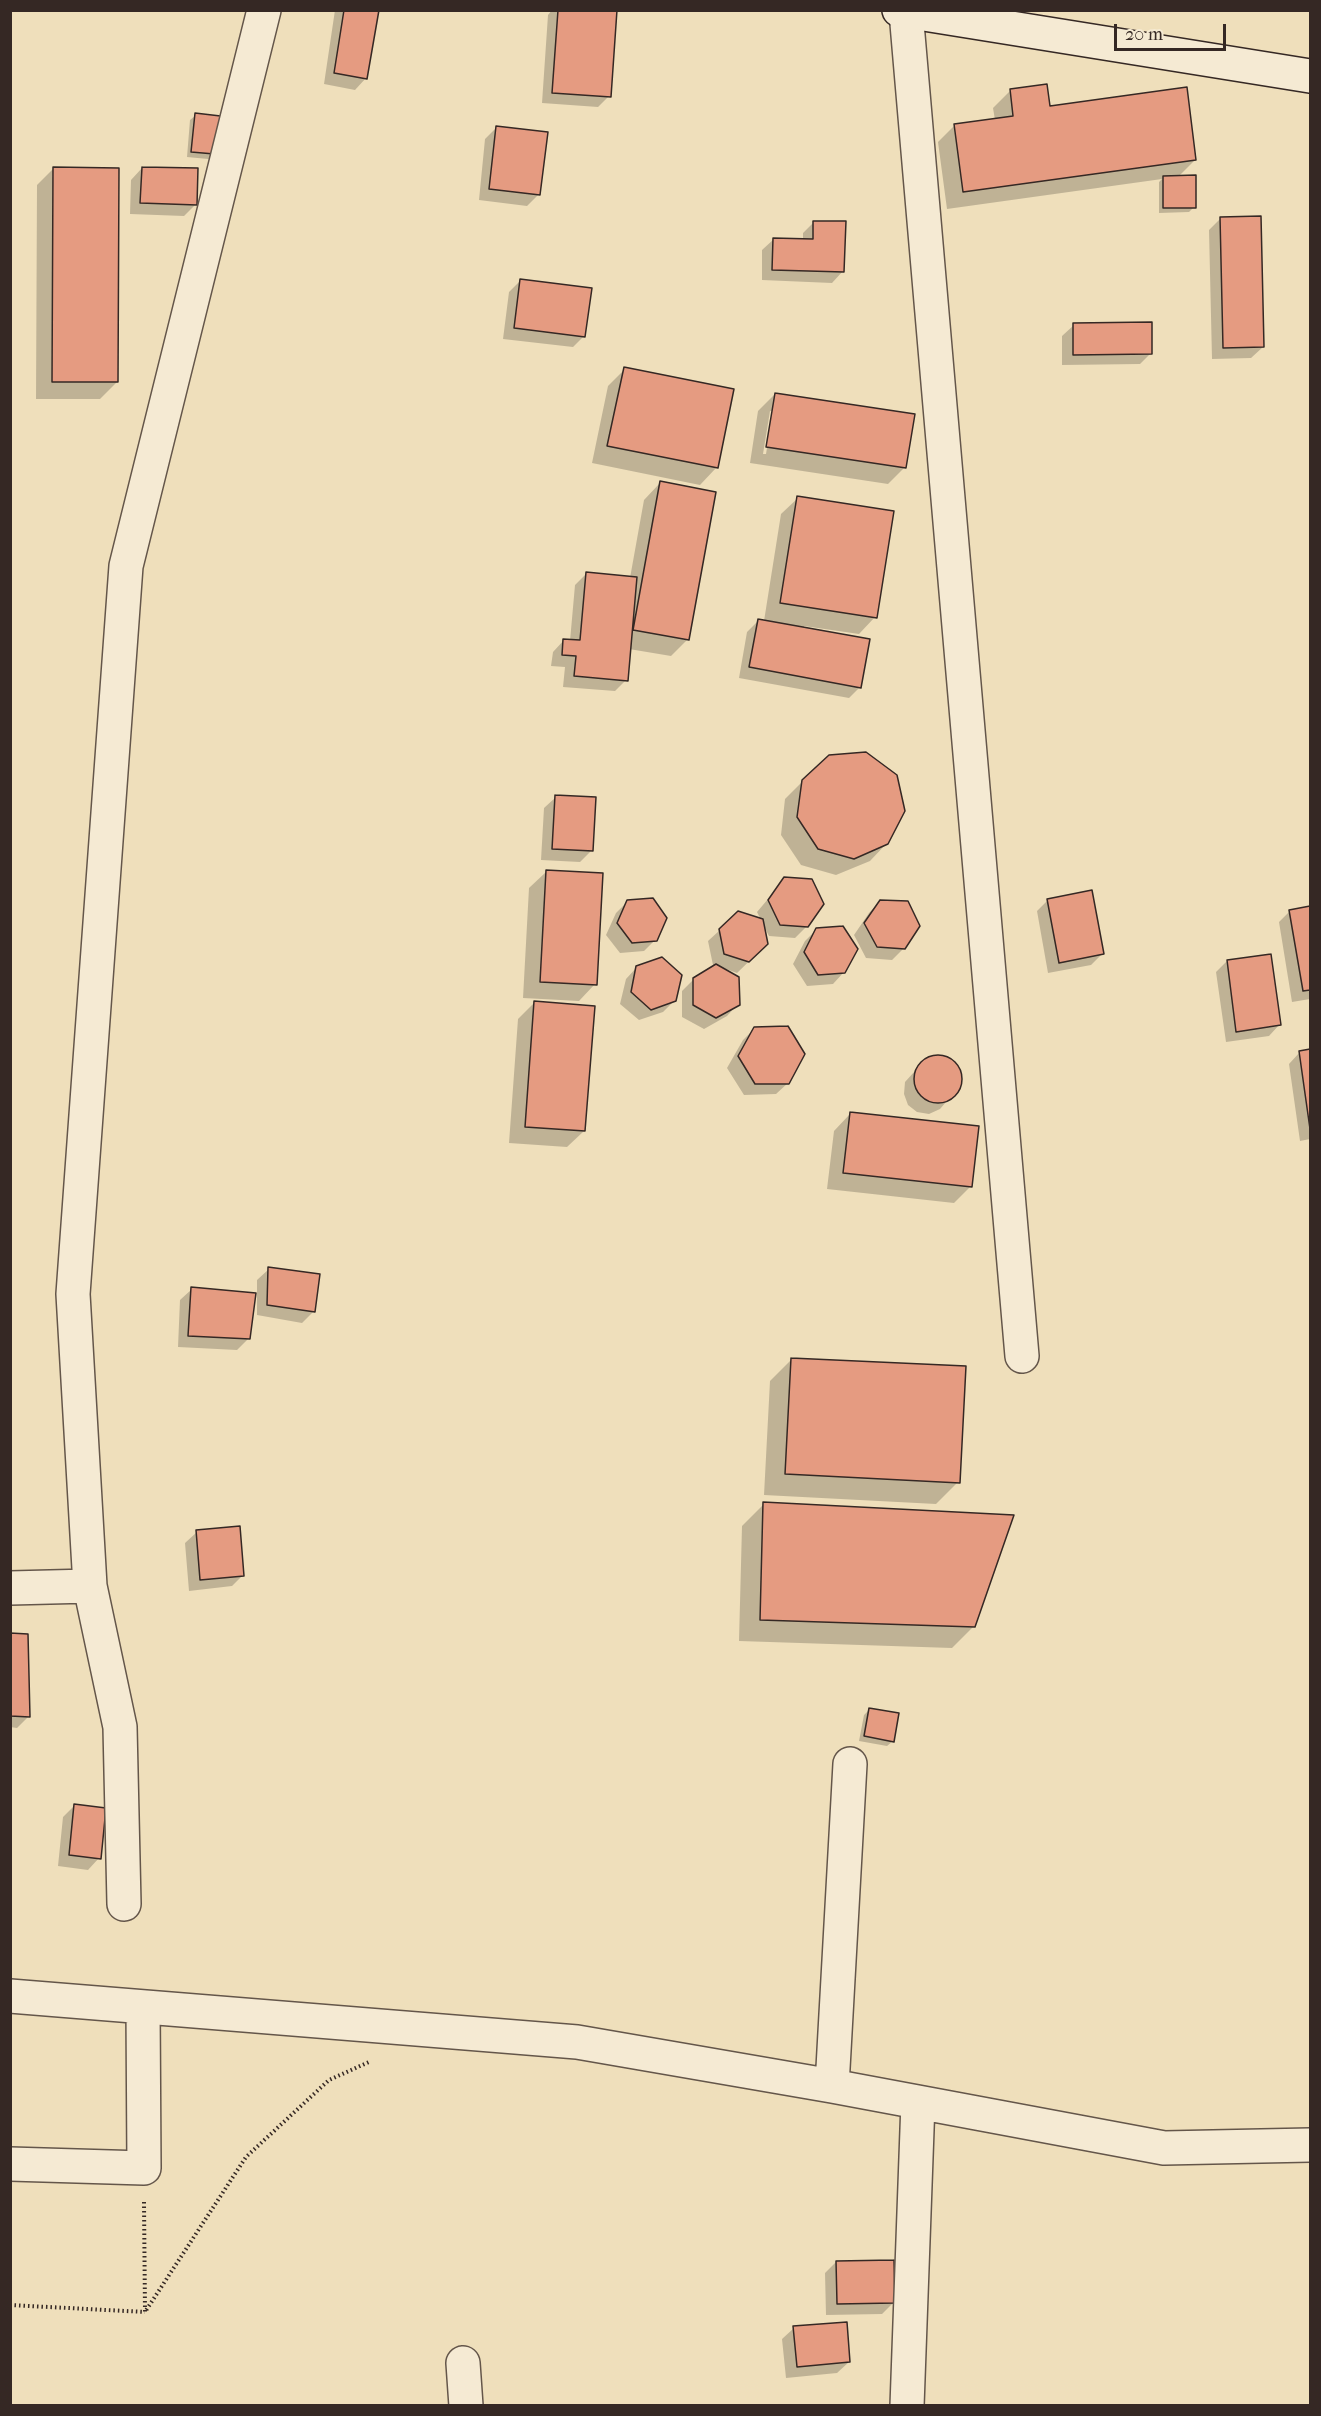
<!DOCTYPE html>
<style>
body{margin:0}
#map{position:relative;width:1321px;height:2416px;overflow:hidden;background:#efdfbb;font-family:"IM FELL French Canon",serif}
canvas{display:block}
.frame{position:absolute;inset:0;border:12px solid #352824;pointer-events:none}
.scale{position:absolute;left:1114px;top:24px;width:112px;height:27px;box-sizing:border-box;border:3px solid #352824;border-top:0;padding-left:8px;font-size:18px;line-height:21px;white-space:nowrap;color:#352824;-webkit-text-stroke:4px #f5ead3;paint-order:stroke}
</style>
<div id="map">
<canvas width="1321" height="2416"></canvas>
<div class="frame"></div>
<div class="scale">20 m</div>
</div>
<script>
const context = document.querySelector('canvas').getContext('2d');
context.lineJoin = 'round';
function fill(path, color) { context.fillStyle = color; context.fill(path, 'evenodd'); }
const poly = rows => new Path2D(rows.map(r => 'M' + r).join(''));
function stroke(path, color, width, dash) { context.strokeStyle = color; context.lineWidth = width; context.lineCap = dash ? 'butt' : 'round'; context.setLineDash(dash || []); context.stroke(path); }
fill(poly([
 [335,10,377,10,366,78,355,90,324,84],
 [552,10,615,10,609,96,598,107,542,103,548,15],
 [1046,86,1049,108,1195,160,1178,177,1194,207,1189,212,1159,213,1159,182,1162,179,947,209,938,142,955,125,995,120,993,108,1010,91],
 [196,115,219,160,187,157,190,120],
 [496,128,539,194,527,206,479,200,485,139],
 [54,168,117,382,100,399,36,399,37,185],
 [142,168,196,204,184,216,130,214,131,180],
 [1220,219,1263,347,1251,358,1212,359,1209,230],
 [814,222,843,271,832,283,762,280,762,250,774,239,803,240,803,233],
 [521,280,584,336,573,347,503,339,509,292],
 [1074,325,1151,353,1140,364,1062,365,1062,336],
 [625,369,732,390,716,468,700,485,592,463,608,386],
 [775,394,905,467,888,484,750,463,758,411],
 [770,411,773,411,766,454,763,454],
 [660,483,688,639,671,656,629,649,626,680,615,691,563,687,565,667,551,666,553,652,564,640,570,641,575,585,586,574,630,578,644,500],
 [798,498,875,617,859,634,804,626,804,628,860,687,849,698,739,678,747,632,759,620,764,621,781,514],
 [803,781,887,843,870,861,836,875,801,865,781,835,785,799],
 [556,797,591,851,580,862,541,860,544,808],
 [546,872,595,984,579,1001,523,998,529,888],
 [785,879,807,926,795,938,769,936,764,926,767,944,737,973,723,968,738,1004,727,1016,704,1029,682,1017,682,991,694,979,716,966,713,965,708,941,720,930,761,920,757,912],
 [1048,900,1103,953,1091,965,1048,973,1037,911],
 [628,901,655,940,644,951,620,953,606,935,616,913],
 [880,901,904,948,892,960,866,958,854,935,869,913],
 [1310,907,1310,999,1292,1002,1279,922,1290,911],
 [817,929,844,972,833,984,807,986,793,964,805,941],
 [1227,961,1280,1024,1269,1036,1226,1042,1216,972],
 [637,967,675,1000,663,1012,639,1020,620,1004,626,979],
 [535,1002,584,1131,567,1147,509,1143,518,1019],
 [755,1028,788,1083,776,1094,744,1095,727,1068,743,1040],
 [1310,1051,1310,1139,1300,1141,1289,1064,1300,1052],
 [935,1056,947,1058,956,1064,960,1075,959,1087,940,1109,929,1114,917,1112,908,1105,904,1094,905,1082,924,1061],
 [850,1114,971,1186,954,1203,827,1189,834,1131],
 [269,1269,314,1311,302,1323,257,1315,257,1280],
 [192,1289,248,1339,237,1350,178,1347,180,1300],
 [792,1359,958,1482,936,1504,764,1495,770,1381],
 [764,1504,974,1626,952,1648,739,1641,742,1526],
 [197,1532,243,1575,232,1586,189,1591,185,1543],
 [10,1634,28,1717,17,1728,10,1727],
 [869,1710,893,1741,887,1746,859,1741,864,1715],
 [74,1806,99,1858,88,1870,58,1866,63,1817],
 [836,2262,893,2303,882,2314,826,2315,825,2273],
 [794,2328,849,2362,837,2373,786,2378,782,2339]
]), '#0003');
const building = poly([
 [344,10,379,10,367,79,334,73,344,10],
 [558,10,617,10,611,97,552,93,558,10],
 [1047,84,1050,106,1187,87,1196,160,963,192,954,124,1013,116,1010,89,1047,84],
 [195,113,229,117,226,155,191,152,195,113],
 [496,126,548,132,540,195,489,189,496,126],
 [53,167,119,168,118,382,52,382,53,167],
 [142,167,198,168,197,205,140,203,142,167],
 [1196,175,1196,208,1163,208,1163,176,1196,175],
 [1261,216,1264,347,1223,348,1220,217,1261,216],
 [813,221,846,221,844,272,772,270,773,238,813,239,813,221],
 [520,279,592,288,585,337,514,328,520,279],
 [1152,322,1152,354,1073,355,1073,323,1152,322],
 [624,367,734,389,718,468,607,446,624,367],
 [775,393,915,414,906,468,766,447,775,393],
 [660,481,716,492,689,640,633,630,660,481],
 [797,496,894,511,877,618,780,603,797,496],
 [586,572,637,577,628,681,574,676,576,656,562,655,563,639,580,640,586,572],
 [758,619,870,639,861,688,749,667,758,619],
 [866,752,897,775,905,811,888,844,854,859,818,849,797,817,802,780,829,755,866,752],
 [555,795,596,797,593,851,552,849,555,795],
 [546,870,603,873,597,985,540,982,546,870],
 [784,877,812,879,824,904,808,927,780,925,768,900,784,877],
 [1092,890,1104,954,1059,963,1047,899,1092,890],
 [653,898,667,918,657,941,632,943,617,923,627,900,653,898],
 [880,900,908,901,920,926,905,949,877,947,864,923,880,900],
 [1310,906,1310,990,1303,991,1289,910,1310,906],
 [738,911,763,919,768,944,749,962,724,954,719,929,738,911],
 [843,926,858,949,845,973,818,975,804,952,816,928,843,926],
 [1271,954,1281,1025,1236,1032,1227,960,1271,954],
 [662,957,682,975,676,1001,651,1010,631,992,636,966,662,957],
 [716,964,739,977,740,1005,716,1018,693,1005,693,978,716,964],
 [534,1001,595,1006,585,1131,525,1127,534,1001],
 [788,1026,805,1054,789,1084,755,1084,738,1056,754,1027,788,1026],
 [1310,1049,1310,1129,1299,1051,1310,1049],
 '914 1079a24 24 0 1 1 48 0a24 24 0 1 1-48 0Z',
 [850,1112,979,1126,972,1187,843,1173,850,1112],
 [268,1267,320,1274,315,1312,267,1305,268,1267],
 [191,1287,256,1293,250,1339,188,1336,191,1287],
 [791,1358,966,1366,960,1483,785,1474,791,1358],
 [763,1502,1014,1515,975,1627,760,1620,763,1502],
 [240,1526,244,1576,200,1580,196,1530,240,1526],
 [10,1633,28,1634,30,1717,10,1716,10,1633],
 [869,1708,899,1713,894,1742,864,1736,869,1708],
 [74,1804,106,1808,101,1859,69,1855,74,1804],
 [894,2260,895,2303,837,2304,836,2261,894,2260],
 [847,2322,850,2362,797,2367,793,2326,847,2322]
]);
fill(building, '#e59b81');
stroke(building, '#352824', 1.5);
const street = poly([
 [906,12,1022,1356],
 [10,1588,90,1586],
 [124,1904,120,1727,90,1586,73,1294,126,566,264,10],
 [10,1996,577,2042,832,2086,1164,2148,1310,2145],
 [832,2086,850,1764],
 [10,2164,144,2168,143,2007],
 [463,2363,466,2406],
 [907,2406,918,2102]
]);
const secondary = poly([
 [899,10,1310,76]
]);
stroke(street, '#64564a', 36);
stroke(secondary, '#352824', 36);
stroke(poly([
 [144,2202,145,2312,246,2157,329,2080,369,2062],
 [10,2305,145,2312]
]), '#352824', 4, [1.5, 3]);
stroke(street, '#f5ead3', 33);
stroke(secondary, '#f5ead3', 33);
</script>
